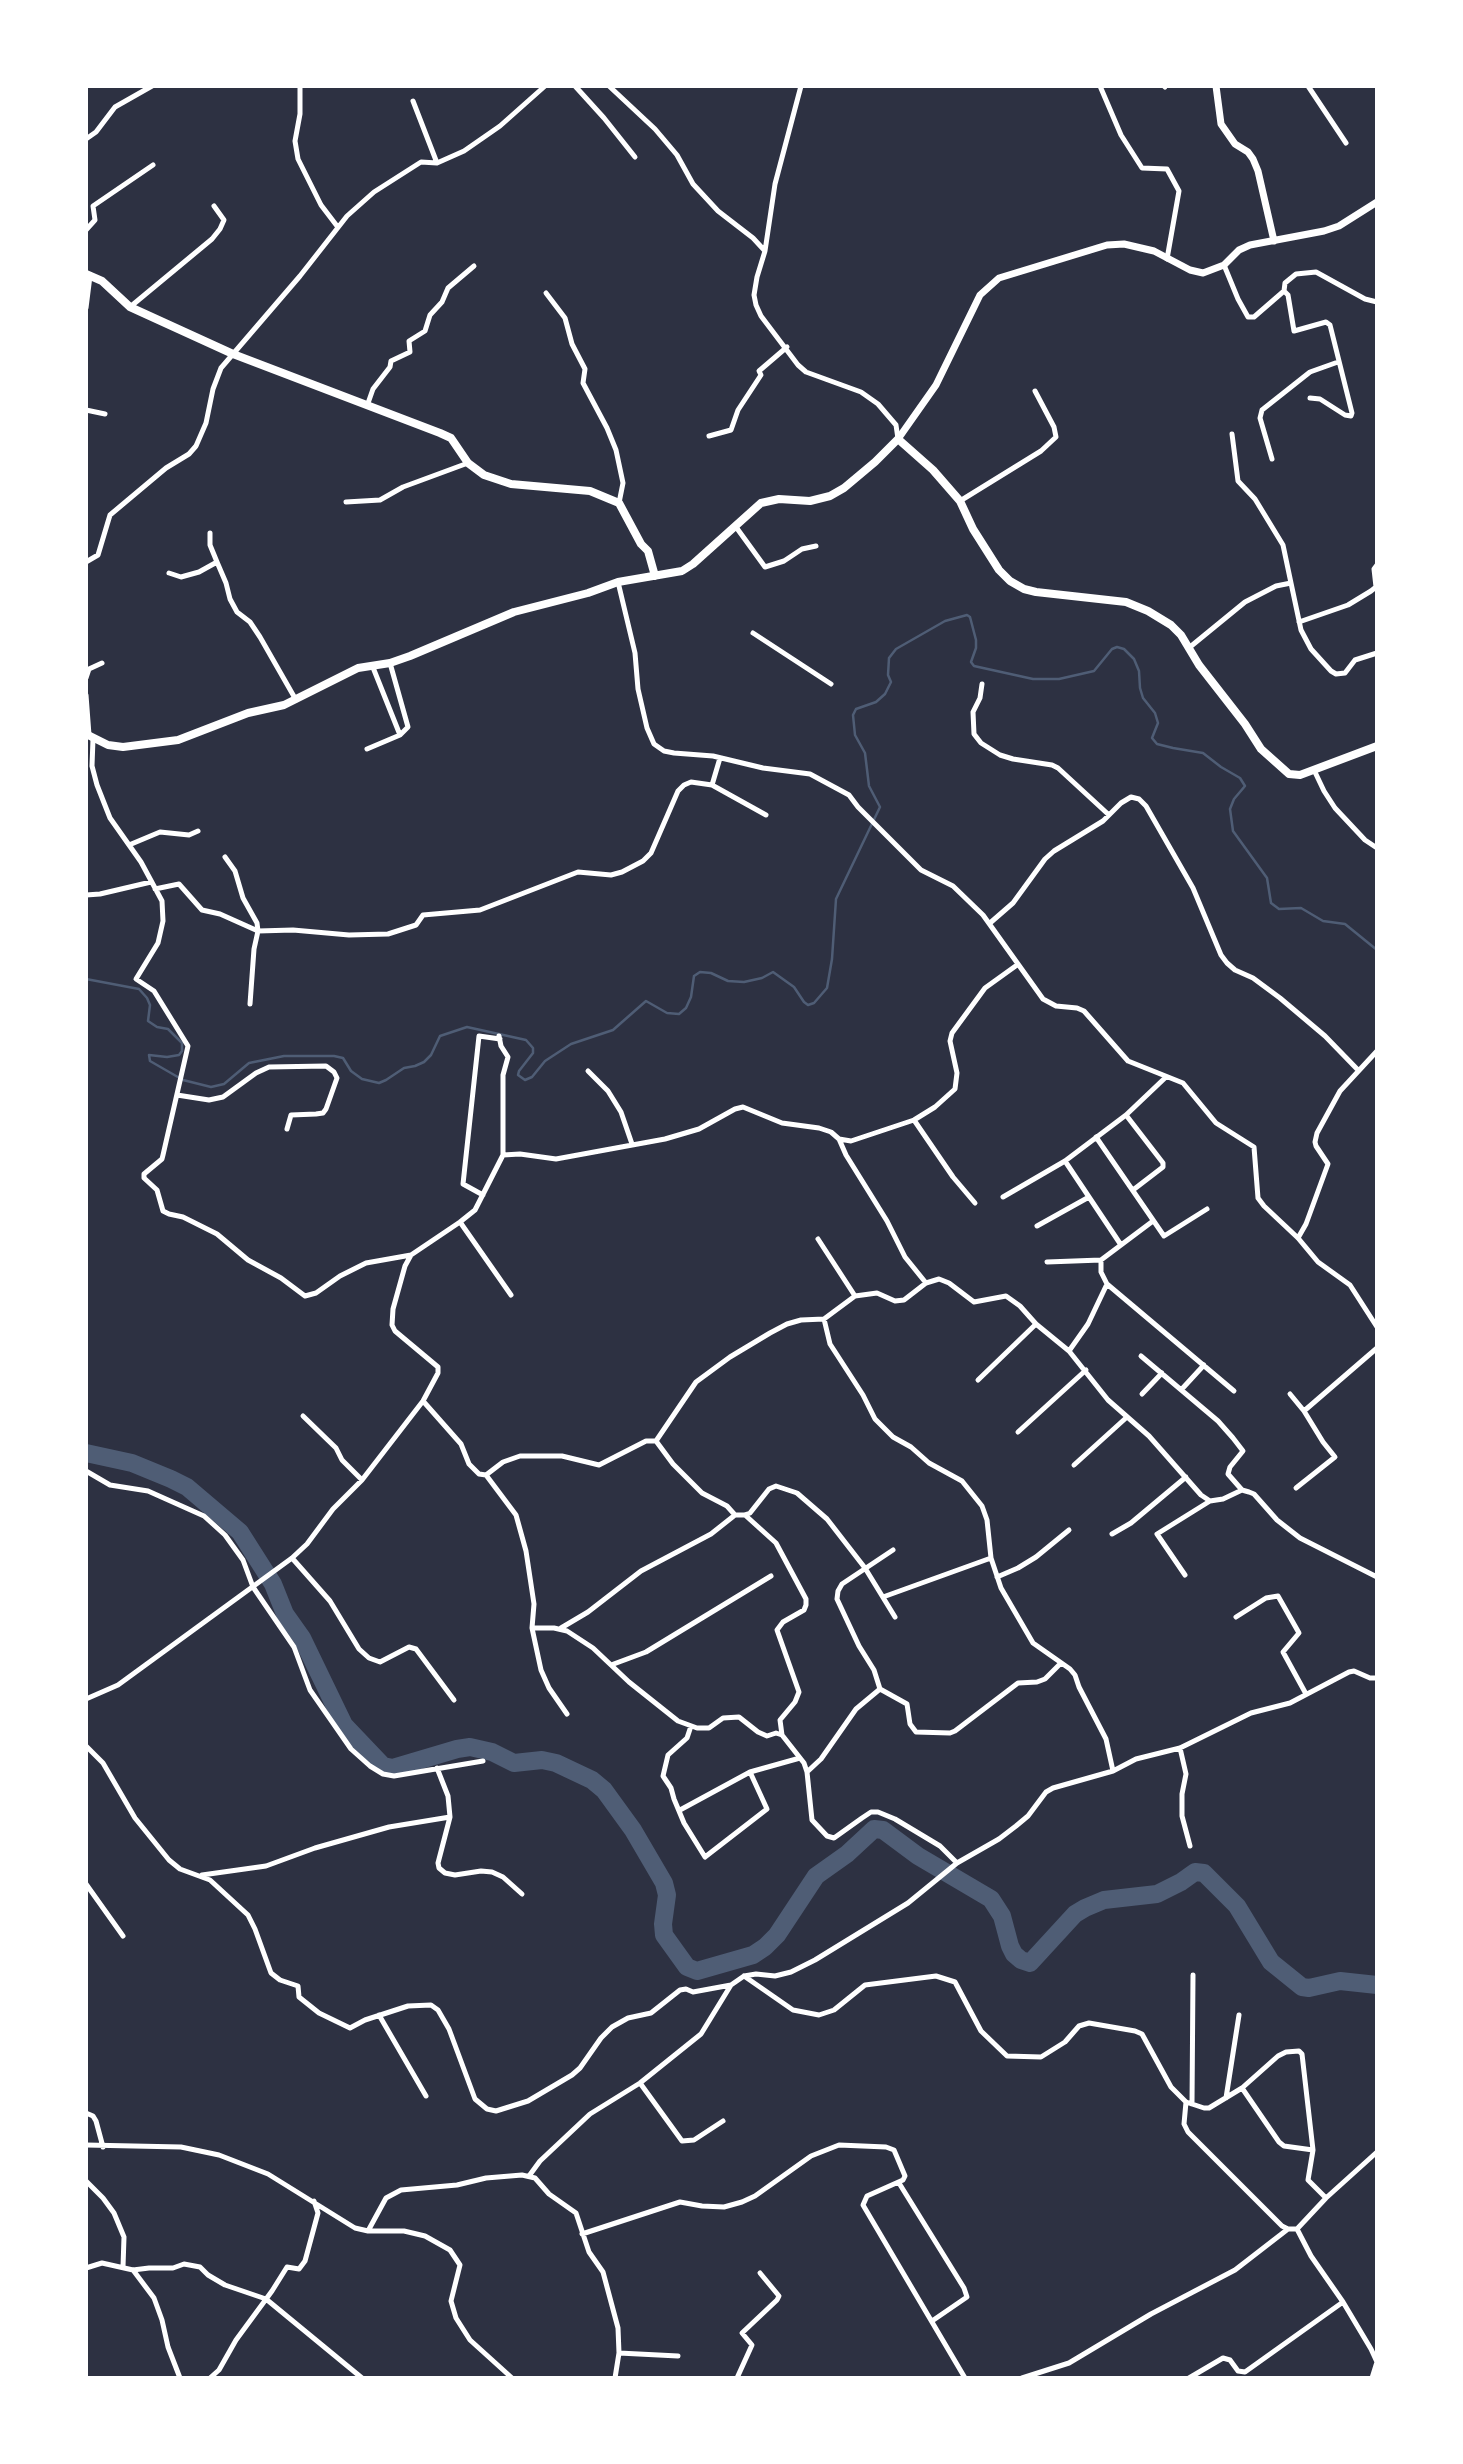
<!DOCTYPE html>
<style>
body{margin:0}
#map{position:relative;width:1463px;height:2464px;overflow:hidden;background:#2d3142;font-family:"Public Sans",sans-serif}
canvas{display:block}
.frame{position:absolute;inset:0;border:88px solid #fff;pointer-events:none}
</style>
<div id="map">
<canvas width="1463" height="2464"></canvas>
<div class="frame"></div>
</div>
<script>
const context = document.querySelector('canvas').getContext('2d');
context.lineJoin = 'round';
const poly = rows => new Path2D(rows.map(r => 'M' + r).join(''));
function stroke(path, color, width, dash) { context.strokeStyle = color; context.lineWidth = width; context.lineCap = dash ? 'butt' : 'round'; context.setLineDash(dash || []); context.stroke(path); }
stroke(poly([
 [86,979,139,989,147,998,150,1005,148,1021,157,1027,168,1029,182,1043,182,1051,179,1055,167,1057,149,1055,150,1061,183,1080,211,1087,224,1084,249,1063,284,1056,334,1056,343,1058,351,1071,362,1079,379,1083,386,1080,404,1068,415,1066,424,1062,431,1055,440,1036,467,1027,526,1040,533,1048,533,1053,519,1071,518,1075,525,1080,532,1077,545,1061,571,1044,613,1030,646,1001,667,1013,679,1014,686,1008,691,997,694,976,700,972,711,973,728,981,744,982,762,978,773,972,794,987,804,1002,808,1005,814,1003,827,988,832,959,836,899,880,807,869,786,865,753,855,735,853,715,856,709,876,702,885,694,891,682,888,675,889,658,896,649,945,621,967,615,970,617,976,640,976,648,971,662,974,666,1033,679,1059,679,1094,671,1112,649,1117,647,1124,649,1134,659,1139,671,1140,688,1143,698,1155,713,1158,723,1152,738,1157,744,1173,748,1203,753,1221,767,1240,778,1245,786,1234,799,1230,809,1233,831,1267,878,1271,903,1279,909,1301,908,1323,921,1345,924,1377,950]
]), '#4f5d75', 2.5);
stroke(poly([
 [86,1453,132,1463,171,1479,187,1487,240,1532,273,1584,285,1614,302,1638,344,1725,383,1766,393,1768,457,1749,470,1747,492,1752,514,1763,542,1760,556,1763,592,1780,604,1790,633,1830,664,1883,667,1895,663,1924,664,1935,687,1967,697,1971,753,1955,765,1947,777,1935,816,1876,847,1854,874,1829,883,1830,918,1856,991,1899,1002,1916,1010,1946,1014,1954,1021,1960,1030,1963,1075,1914,1085,1908,1104,1900,1157,1894,1181,1882,1195,1872,1204,1873,1237,1906,1271,1962,1302,1987,1309,1988,1340,1981,1377,1985]
]), '#4f5d75', 18);
stroke(poly([
 [300,86,300,114,295,141,298,159,321,205,337,226],
 [575,86,604,118,635,157],
 [609,86,655,129,677,155,693,184,718,211,753,238,765,251,757,277,754,295,756,305,761,316,798,365,806,372,861,392,878,404,896,425,898,439],
 [1100,86,1121,135,1142,168,1167,169,1179,191,1167,259],
 [1164,86,1165,87],
 [1308,86,1346,143],
 [413,101,437,163],
 [86,139,96,132,115,107,152,86],
 [86,230,95,220,93,206,153,165],
 [765,251,775,184,801,86],
 [1224,265,1238,299,1248,317,1254,317,1284,291],
 [546,293,565,318,572,344,585,369,583,383,607,428,616,450,623,483,619,503],
 [130,307,212,239,220,229,224,220,214,206],
 [86,308,90,276],
 [1310,398,1320,399,1345,415,1351,416,1352,413,1330,325,1326,322,1294,331,1288,295,1284,291,1285,283,1296,274,1316,272,1365,299,1377,302],
 [367,406,373,389,390,367,391,361,410,352,409,341,425,331,430,315,442,302,448,288,474,266],
 [86,410,105,414],
 [1232,434,1238,481,1255,499,1283,545,1291,583],
 [709,436,731,430,738,410,761,375,759,371,787,347],
 [1272,459,1260,418,1262,410,1310,372,1338,362],
 [960,501,1041,451,1056,437,1054,427,1035,391],
 [346,502,380,500,403,487,468,463],
 [736,527,765,567,784,561,802,549,816,546],
 [210,533,210,545,217,562],
 [86,562,98,555,110,515,166,468,189,454,196,446,206,423,213,389,221,368,300,276,347,216,374,192,421,162,437,163,464,151,500,126,545,86],
 [169,573,181,577,199,572,217,562,226,583,230,599,237,612,250,622,260,637,296,700],
 [618,582,635,653,638,689,647,728,654,744,664,751,674,753,713,756,763,768,810,774,849,795,858,807,921,870,953,886,983,915,1043,999,1056,1006,1077,1008,1084,1011,1128,1061,1183,1083,1216,1123,1254,1147,1258,1198,1264,1206,1298,1238,1318,1262,1350,1285,1377,1327],
 [1299,622,1348,605,1371,591,1376,587,1374,569,1377,565],
 [753,633,831,684],
 [1190,647,1245,602,1276,586,1291,583,1301,630,1311,649,1331,671,1336,674,1345,673,1355,660,1377,653],
 [372,665,400,735],
 [86,678,89,669,102,663],
 [982,684,980,698,973,712,974,734,981,743,1000,755,1013,759,1052,765,1058,768,1109,815],
 [86,695,89,735],
 [93,739,92,766,97,785,110,818,141,862,162,901,163,921,158,943,136,979,154,991,188,1046,163,1155,162,1159,144,1174,144,1178,157,1190,163,1211,169,1214,183,1217,217,1234,248,1260,281,1278,305,1296,316,1293,340,1276,366,1263,411,1255,460,1222,475,1210,503,1155,520,1154,556,1159,665,1139,699,1129,735,1109,743,1107,782,1123,819,1128,831,1132,839,1139,851,1141,914,1120,935,1107,955,1089,957,1073,950,1041,952,1033,985,988,1017,965],
 [367,749,400,735,408,727,390,663],
 [1314,770,1324,791,1335,808,1365,840,1377,848],
 [712,785,720,758],
 [129,845,160,832,189,835,198,831],
 [225,857,235,871,243,898,257,923,258,931,254,949,250,1004],
 [155,889,179,884,202,910,220,914,258,931,293,930,349,935,388,934,416,925,423,915,480,910,578,872,611,875,622,872,643,861,651,853,678,791,684,785,691,782,712,785,766,815],
 [86,895,100,894,151,882],
 [990,923,1013,903,1045,859,1054,851,1103,821,1121,803,1131,797,1139,799,1146,806,1193,888,1221,955,1227,963,1235,970,1253,978,1280,998,1325,1036,1358,1070],
 [499,1036,501,1046,508,1057,503,1075,503,1155],
 [588,1071,608,1091,621,1112,632,1144],
 [177,1095,209,1100,223,1097,256,1073,269,1067,326,1066,334,1072,337,1078,326,1109,323,1113,316,1114,291,1115,287,1129],
 [1126,1115,1163,1163,1163,1167,1133,1190],
 [914,1120,953,1177,975,1203],
 [1096,1137,1164,1236,1207,1209],
 [839,1139,846,1155,887,1221,905,1257,926,1283],
 [1065,1161,1121,1245,1153,1221],
 [483,1195,463,1184,479,1036,500,1039],
 [1003,1197,1065,1161,1126,1115,1166,1077],
 [460,1222,511,1295],
 [1037,1226,1089,1197],
 [1298,1238,1306,1224,1328,1164,1316,1146,1315,1142,1317,1133,1340,1091,1377,1051],
 [818,1239,855,1296],
 [1101,1260,1101,1272,1107,1284,1234,1391],
 [1047,1262,1101,1260,1121,1245],
 [824,1319,830,1344,863,1395,875,1419,893,1437,911,1447,929,1463,962,1481,982,1506,987,1520,991,1558,1001,1588,1033,1643,1070,1669,1075,1675,1079,1687,1106,1739,1113,1771],
 [1069,1351,1088,1324,1107,1284],
 [1141,1356,1218,1421,1233,1438,1243,1451,1230,1467,1228,1474,1242,1490],
 [978,1380,1036,1324],
 [1181,1390,1204,1365],
 [1142,1394,1162,1373],
 [1290,1394,1304,1411],
 [423,1401,461,1444,469,1464,479,1474,486,1475,516,1515,526,1551,534,1604,532,1628,541,1670,549,1688,567,1714],
 [303,1416,336,1448,342,1460,362,1480],
 [1018,1432,1086,1370],
 [656,1441,673,1464,702,1493,727,1506,735,1515],
 [1074,1465,1127,1417],
 [86,1471,110,1485,148,1491,204,1516,225,1535,243,1560,253,1587,294,1647,310,1690,351,1749,370,1766,383,1774,394,1776,483,1761],
 [486,1475,503,1462,520,1456,562,1456,599,1465,646,1441,656,1441,696,1382,730,1357,770,1333,787,1324,801,1320,824,1319,855,1296,877,1293,895,1301,904,1300,926,1283,939,1279,949,1283,974,1302,1006,1296,1020,1306,1036,1324,1069,1351,1108,1400,1149,1436,1201,1495,1210,1501,1223,1499,1242,1490,1249,1492,1254,1494,1277,1520,1300,1538,1377,1577],
 [1296,1488,1335,1457,1323,1442,1304,1411,1377,1348],
 [745,1515,776,1543,806,1599,806,1605,804,1610,783,1622,777,1630,799,1692,795,1702,780,1720,782,1735],
 [1112,1534,1131,1523,1186,1477],
 [893,1550,842,1584,838,1591,837,1599,859,1646,874,1670,880,1689,907,1704,910,1724,916,1732,950,1733,955,1731,1018,1683,1037,1682,1045,1679,1061,1663],
 [292,1558,330,1601,359,1649,369,1658,380,1662,409,1647,416,1649,454,1700],
 [1185,1575,1157,1534,1210,1501],
 [997,1577,1018,1568,1036,1557,1069,1530],
 [883,1597,991,1558],
 [1236,1617,1266,1598,1278,1596,1299,1633,1283,1652,1306,1694],
 [532,1628,554,1628,567,1631,593,1648,629,1682,678,1721,697,1728,709,1728,723,1718,739,1717,758,1732,767,1736,776,1733,782,1735,804,1763,807,1772,812,1820,827,1836,834,1838,862,1818,871,1812,878,1812,895,1819,940,1846,957,1863,999,1839,1016,1826,1028,1816,1046,1792,1053,1788,1113,1771,1136,1759,1180,1748,1251,1713,1290,1703,1349,1672,1354,1671,1370,1678,1377,1678],
 [561,1628,588,1612,641,1571,711,1534,735,1515,745,1515,750,1513,769,1489,776,1486,797,1493,827,1519,865,1568,895,1617],
 [611,1665,646,1652,771,1576],
 [86,1699,118,1685,292,1558,307,1544,333,1509,362,1480,423,1401,438,1373,438,1367,395,1331,392,1325,393,1309,405,1266,411,1255],
 [691,1726,687,1738,668,1755,663,1776,671,1788,674,1799,684,1823,705,1857,767,1809,750,1772],
 [86,1746,103,1763,135,1818,169,1860,180,1869,210,1880,248,1915,255,1929,271,1973,280,1980,298,1986,299,1997,319,2013,350,2028,365,2020,408,2006,431,2005,438,2010,449,2029,475,2099,487,2109,496,2111,528,2101,572,2075,580,2068,601,2038,612,2027,628,2018,651,2013,680,1990,686,1989,693,1992,731,1985],
 [1180,1748,1186,1774,1182,1794,1182,1816,1190,1846],
 [437,1768,448,1796,450,1817,438,1863,439,1868,445,1873,455,1875,481,1871,492,1872,503,1877,522,1894],
 [807,1772,821,1759,856,1709,880,1689],
 [680,1810,750,1772,800,1758],
 [202,1875,266,1866,315,1848,389,1827,450,1817],
 [86,1884,123,1936],
 [744,1976,793,2010,819,2015,834,2010,865,1985,936,1976,955,1982,981,2031,1007,2056,1041,2057,1065,2042,1079,2026,1089,2023,1135,2031,1142,2034,1171,2087,1186,2102,1204,2108,1209,2108,1242,2088,1278,2056,1286,2052,1299,2051,1302,2054,1313,2150,1308,2180,1326,2198],
 [379,2015,426,2096],
 [640,2083,682,2141,694,2140,723,2121],
 [1242,2088,1279,2142,1284,2146,1313,2150],
 [1226,2098,1239,2015],
 [1186,2102,1184,2124,1188,2132,1282,2226,1288,2229,1297,2229],
 [1192,2104,1193,1975],
 [86,2113,93,2116,96,2121,103,2147],
 [86,2145,181,2147,219,2155,268,2174,355,2228,368,2231,404,2231,425,2236,450,2250,460,2265,451,2301,456,2318,470,2340,512,2378],
 [529,2176,540,2161,590,2114,640,2083,701,2034,731,1985,744,1976,756,1974,775,1976,791,1972,815,1960,908,1903,957,1863],
 [86,2181,103,2198,114,2213,124,2237,123,2267],
 [899,2183,964,2288,967,2297,932,2321],
 [368,2231,386,2198,401,2190,457,2185,486,2178,522,2175,535,2178,549,2194,576,2213,589,2252,603,2272,618,2328,619,2353,615,2378],
 [582,2234,680,2202,702,2206,724,2207,742,2202,755,2196,811,2156,839,2145,886,2147,894,2150,905,2176,903,2180,867,2196,863,2205,965,2378],
 [86,2268,102,2263,133,2270,149,2268,173,2268,184,2264,200,2267,208,2275,225,2285,266,2299,362,2378],
 [133,2270,154,2298,162,2320,168,2347,180,2378],
 [619,2353,678,2356],
 [210,2378,219,2370,236,2340,272,2291,287,2267,299,2269,305,2261,318,2213,314,2201],
 [737,2378,752,2345,742,2333,777,2300,779,2296,760,2273],
 [1022,2378,1069,2363,1151,2314,1235,2270,1288,2229],
 [1189,2378,1223,2358,1230,2360,1238,2371,1245,2372,1343,2302],
 [1372,2378,1377,2362,1371,2349,1343,2302,1311,2256,1297,2229,1326,2198,1377,2152]
]), '#fff', 5);
stroke(poly([
 [1216,86,1221,124,1235,144,1248,152,1253,159,1258,171,1274,241],
 [898,439,936,385,980,295,999,278,1107,245,1124,244,1154,251,1190,270,1203,273,1224,265,1239,250,1250,245,1324,231,1339,226,1377,202]
]), '#fff', 7);
stroke(poly([
 [86,274,102,281,130,307,233,354,440,433,451,438,468,463,484,475,511,484,590,491,619,503,641,544,648,551,655,576],
 [86,734,108,745,123,747,178,740,248,713,284,705,358,668,390,663,410,656,514,612,588,593,618,582,682,571,693,564,761,503,779,499,810,501,830,496,844,488,875,462,898,439,933,470,960,501,973,529,999,570,1010,581,1024,589,1036,592,1126,602,1148,611,1171,625,1181,635,1199,665,1245,724,1261,749,1289,774,1300,775,1377,746]
]), '#fff', 8);
</script>
